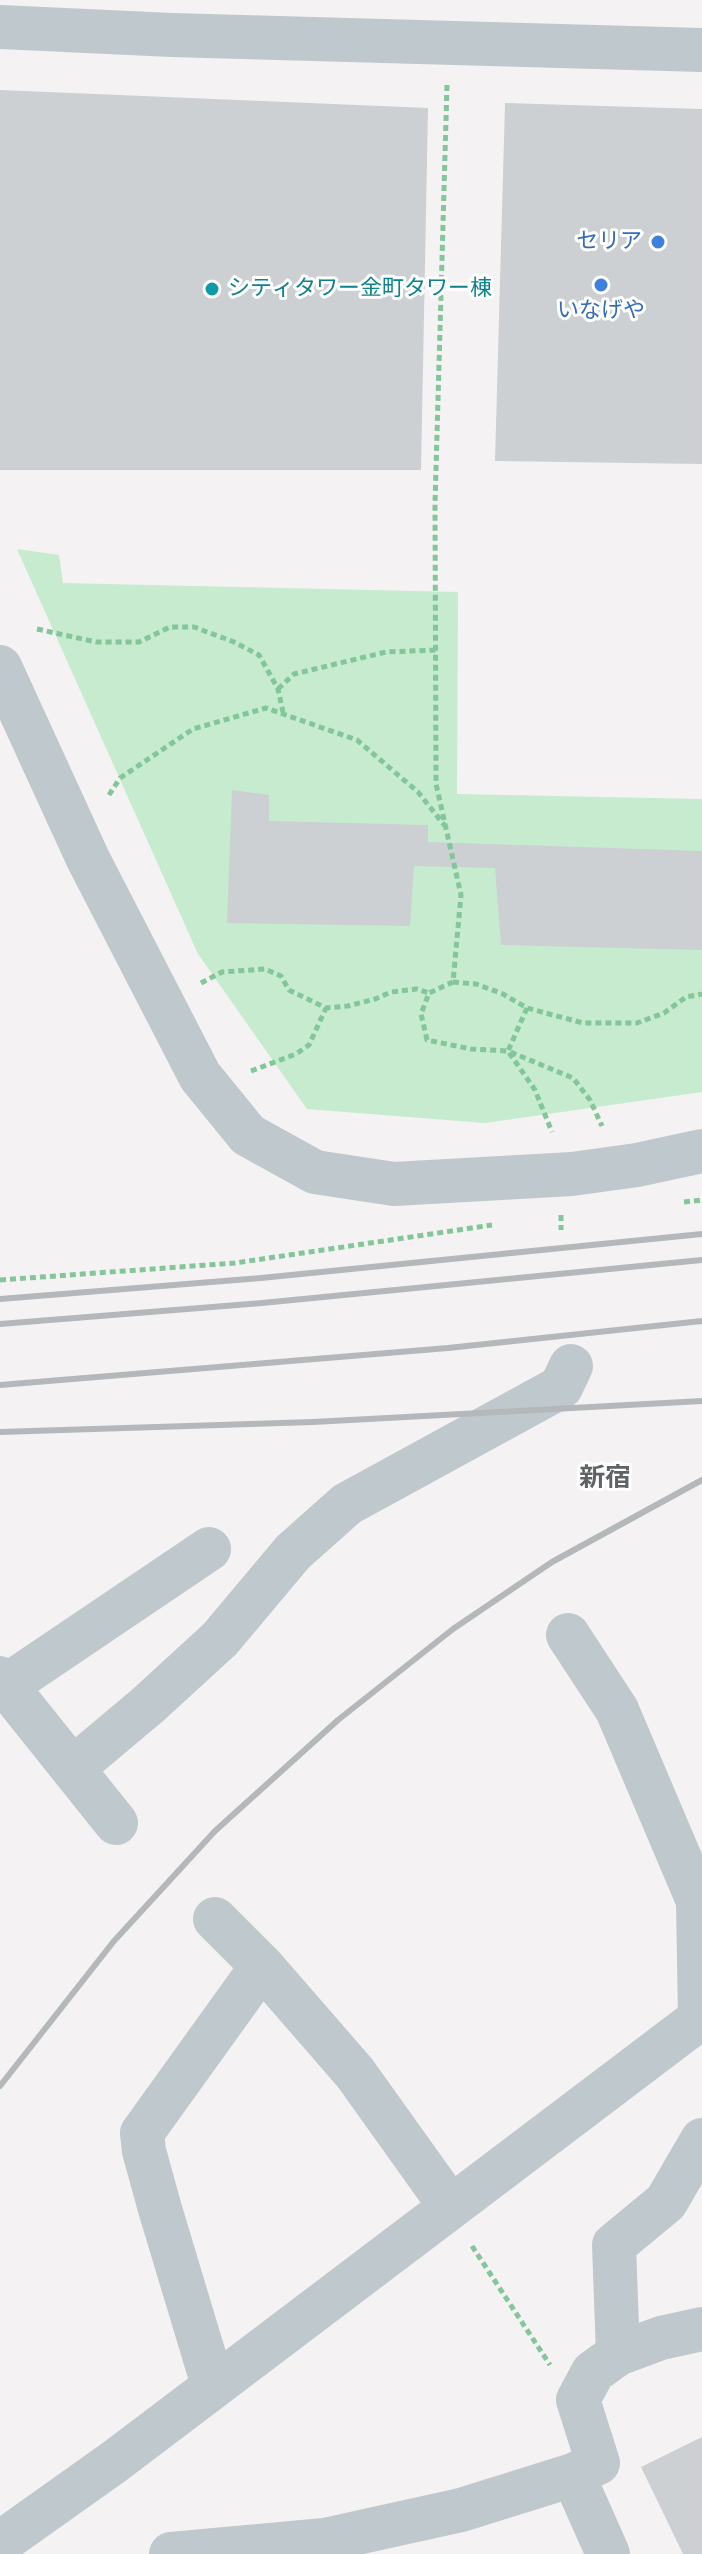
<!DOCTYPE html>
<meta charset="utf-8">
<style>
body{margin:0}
canvas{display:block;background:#f4f2f2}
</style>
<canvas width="702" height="2554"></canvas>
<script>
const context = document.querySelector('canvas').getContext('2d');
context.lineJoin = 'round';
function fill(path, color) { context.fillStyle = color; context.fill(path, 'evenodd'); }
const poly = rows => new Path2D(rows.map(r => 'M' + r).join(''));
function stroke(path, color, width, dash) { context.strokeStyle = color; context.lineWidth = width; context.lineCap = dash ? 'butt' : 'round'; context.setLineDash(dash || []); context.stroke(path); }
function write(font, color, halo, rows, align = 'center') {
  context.font = font + ' "Roboto Condensed","Noto Sans JP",sans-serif'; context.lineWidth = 6; context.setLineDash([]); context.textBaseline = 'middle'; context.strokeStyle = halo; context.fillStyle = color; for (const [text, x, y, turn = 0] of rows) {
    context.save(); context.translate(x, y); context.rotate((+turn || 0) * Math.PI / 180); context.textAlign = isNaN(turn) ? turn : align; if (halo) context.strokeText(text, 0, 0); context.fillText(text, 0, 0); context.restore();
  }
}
fill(poly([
 [17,549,59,555,63,583,458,592,457,794,702,799,702,1092,485,1123,307,1109,198,954]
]), '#c6ebcf');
fill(poly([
 [0,90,428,108,421,470,0,470],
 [505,103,702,109,702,464,495,461],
 [232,790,269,795,269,821,428,825,428,842,702,851,702,950,501,945,495,868,414,866,410,926,227,923],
 [702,2437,702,2554,683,2554,641,2467]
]), '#ccd0d3');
stroke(poly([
 [447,85,435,504,436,784,461,895,453,982,429,993,421,1014,427,1040,471,1049,508,1051,535,1090,552,1132],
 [37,629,96,642,139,642,170,627,194,627,234,642,259,655,278,689,283,712],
 [278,689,294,674,386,652,436,650],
 [109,795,120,778,193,729,266,708,357,740,418,792,445,826],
 [453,982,476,984,503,994,527,1008,583,1023,637,1023,664,1013,686,997,702,994],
 [201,983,222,972,265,969,281,976,289,990,326,1008,348,1006,375,999,391,992,417,989,429,993],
 [527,1008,508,1051,573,1078,590,1100,602,1126],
 [251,1071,296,1054,309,1045,326,1008],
 [684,1202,702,1200],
 [561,1215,561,1230],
 [0,1280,235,1263,492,1225],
 [472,2246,550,2365]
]), '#82c69a', 5, [6, 4]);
stroke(poly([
 [0,27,172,35,702,50],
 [0,667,88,859,200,1076,248,1135,315,1172,394,1184,572,1174,637,1165,702,1151],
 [568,1635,617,1710,698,1901,700,2019],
 [0,1678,116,1823],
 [6,1686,209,1549],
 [73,1768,148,1705,220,1639,293,1552,347,1504,561,1387,571,1366],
 [215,1919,262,1966,355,2073,450,2206],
 [618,2354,614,2245,666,2202,702,2140],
 [213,2385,160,2209,144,2151,142,2133,262,1966],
 [573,2475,608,2554],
 [0,2543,114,2462,702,2017],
 [171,2554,325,2540,461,2510,573,2475,598,2463,578,2400,593,2372,618,2354,661,2338,702,2329]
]), '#bfc8cc', 44);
stroke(poly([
 [0,1299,261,1278,702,1234],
 [0,1324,262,1303,702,1260],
 [0,1385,448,1348,702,1321],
 [0,1432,313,1422,702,1401],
 [0,2086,114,1941,215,1831,338,1720,453,1629,552,1562,702,1480]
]), '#b5b8bb', 6);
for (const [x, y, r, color] of [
 [658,242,8,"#3f7fe0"],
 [601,285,8,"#3f7fe0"],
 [212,289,8,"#0f9aa8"]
]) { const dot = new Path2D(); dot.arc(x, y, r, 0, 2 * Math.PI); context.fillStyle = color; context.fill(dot); stroke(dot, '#fff', 3); }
write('22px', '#366cbe', '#fff', [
 ["セリア",642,242],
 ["いなげや",601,311,"center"]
], 'right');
write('22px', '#0d838f', '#fff', [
 ["シティタワー金町タワー棟",228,289]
], 'left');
write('bold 26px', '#5f6366', '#fff', [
 ["新宿",605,1479]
]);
</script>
